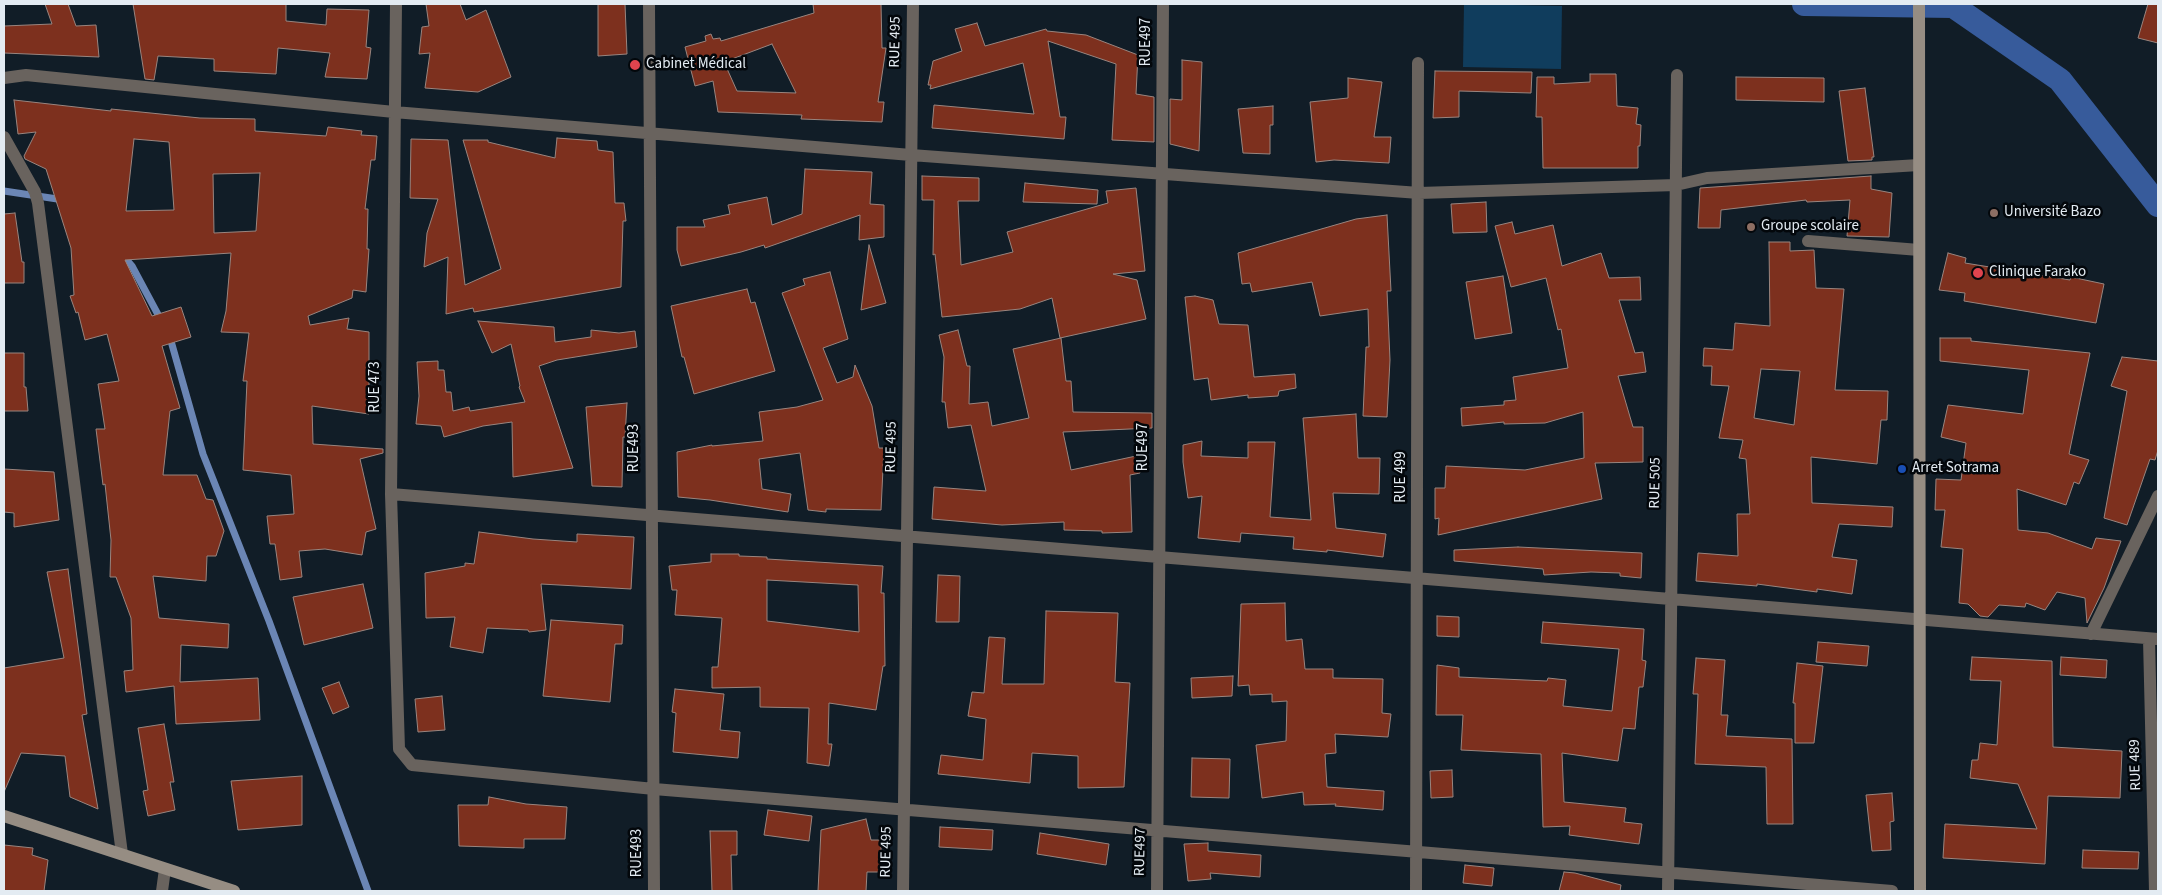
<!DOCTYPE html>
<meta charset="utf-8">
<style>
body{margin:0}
#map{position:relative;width:2162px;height:895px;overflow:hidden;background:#111d27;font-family:"Source Sans 3",sans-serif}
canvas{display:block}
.frame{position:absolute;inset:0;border:5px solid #e3ebf2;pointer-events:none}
</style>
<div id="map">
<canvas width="2162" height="895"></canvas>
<div class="frame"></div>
</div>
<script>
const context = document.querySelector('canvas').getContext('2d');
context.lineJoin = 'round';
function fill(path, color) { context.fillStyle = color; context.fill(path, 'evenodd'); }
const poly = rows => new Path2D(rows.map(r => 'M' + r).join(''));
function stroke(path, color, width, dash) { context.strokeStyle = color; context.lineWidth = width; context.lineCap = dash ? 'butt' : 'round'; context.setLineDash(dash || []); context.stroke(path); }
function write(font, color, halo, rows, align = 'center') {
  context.font = font + ' "Source Sans 3",sans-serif'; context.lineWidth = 5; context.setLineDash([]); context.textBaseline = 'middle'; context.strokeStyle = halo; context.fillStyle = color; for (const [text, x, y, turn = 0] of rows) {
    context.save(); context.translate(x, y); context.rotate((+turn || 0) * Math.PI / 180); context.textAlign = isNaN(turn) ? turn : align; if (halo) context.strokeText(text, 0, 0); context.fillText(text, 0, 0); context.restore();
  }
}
fill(poly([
 [1464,4,1562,6,1561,69,1463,67]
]), '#103d5d');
stroke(poly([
 [4,191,64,200],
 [120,252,132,266,162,322],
 [169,334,203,454,269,621,368,891]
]), '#6b86b5', 7);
stroke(poly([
 [1804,4,1953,6,2060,80,2158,205]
]), '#375b9b', 24);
const building = poly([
 [45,4,68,4,76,26,96,25,99,57,4,53,4,26,52,24,45,4],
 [133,4,286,4,286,21,326,25,327,9,369,10,366,47,371,48,367,79,325,77,330,53,278,48,276,74,214,71,214,59,158,56,154,80,145,79,133,4],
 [426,4,460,4,466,20,486,10,511,77,478,92,425,88,430,53,419,54,422,27,429,26,426,4],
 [598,4,625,4,627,54,598,56,598,4],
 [813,4,881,4,882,48,886,48,878,102,884,102,882,122,801,119,802,115,718,112,713,81,695,86,685,47,706,41,705,36,711,34,713,39,720,38,721,41,814,13,813,4],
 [772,44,796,93,737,91,724,62,772,44],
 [2148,4,2158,4,2158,43,2138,38,2148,4],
 [977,23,985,46,1046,29,1047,31,1086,35,1138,55,1136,94,1154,97,1154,142,1112,140,1116,64,1048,41,1060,117,1066,117,1064,139,932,128,934,105,1034,114,1023,63,930,89,931,85,928,85,933,61,962,51,955,29,977,23],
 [1182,60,1202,62,1199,151,1170,144,1170,99,1182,100,1182,60],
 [1435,71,1532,72,1531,93,1459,91,1459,117,1433,118,1435,71],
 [1590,74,1616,74,1617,106,1638,108,1636,124,1641,125,1640,146,1638,146,1638,168,1543,168,1542,117,1536,117,1537,77,1554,77,1554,84,1590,82,1590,74],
 [1736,77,1824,78,1824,102,1736,100,1736,77],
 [1348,78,1382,82,1374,137,1391,137,1389,163,1334,160,1316,162,1310,102,1348,98,1348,78],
 [1865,88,1874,157,1872,157,1872,160,1848,161,1839,91,1865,88],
 [14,100,111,111,111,109,200,118,255,119,255,131,326,136,328,127,362,131,361,135,377,136,375,160,371,160,365,209,368,209,367,249,369,249,366,292,353,290,352,298,308,316,310,325,349,318,347,329,369,332,369,414,312,406,313,444,383,449,383,453,360,459,376,529,366,532,362,555,325,549,299,551,302,577,280,580,275,544,270,544,267,516,294,514,291,475,243,470,247,381,243,381,249,333,221,332,226,311,231,253,125,260,152,316,181,307,191,337,162,346,180,408,170,411,163,475,197,475,206,499,213,500,224,531,216,556,207,556,206,581,153,576,159,618,229,624,228,648,181,645,180,682,258,678,260,720,176,724,174,686,126,692,124,671,133,670,131,618,116,577,110,577,111,540,105,484,103,485,96,429,105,429,98,384,119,381,107,334,85,340,78,312,76,313,70,296,74,295,71,248,46,169,25,159,24,156,36,132,18,134,14,100],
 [134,139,169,142,174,210,126,211,134,139],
 [260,173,256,231,214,233,213,174,260,173],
 [1273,106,1273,125,1270,125,1270,154,1243,153,1238,109,1273,106],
 [557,138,597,141,598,150,613,152,615,203,624,203,626,221,623,221,621,287,474,312,473,308,446,314,448,257,424,267,427,233,438,199,410,198,411,139,448,140,465,285,501,269,463,140,488,140,488,142,555,158,557,138],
 [805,169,872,172,870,204,884,205,884,237,859,240,860,215,765,248,764,245,741,252,681,266,677,250,677,227,705,227,703,220,730,214,728,205,767,197,772,225,802,214,805,169],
 [922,176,979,178,979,201,958,201,961,265,1013,252,1007,232,1108,203,1106,191,1136,188,1145,271,1113,274,1137,280,1146,319,1060,338,1052,298,1020,309,942,317,935,254,933,255,934,200,922,200,922,176],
 [1871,176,1871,189,1892,193,1889,237,1847,236,1850,200,1807,202,1806,200,1721,210,1720,228,1698,228,1700,188,1871,176],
 [1025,183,1098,190,1097,204,1023,202,1025,183],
 [1486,202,1487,232,1453,233,1451,204,1486,202],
 [15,213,22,262,24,262,24,283,4,283,4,214,15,213],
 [1387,215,1391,291,1387,291,1390,360,1387,417,1363,416,1366,347,1369,347,1368,309,1320,316,1312,282,1252,292,1250,283,1242,284,1238,253,1356,219,1387,215],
 [1512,222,1515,234,1553,225,1562,266,1601,253,1609,278,1640,277,1641,300,1619,300,1635,353,1643,352,1646,372,1618,376,1633,427,1643,427,1643,462,1595,463,1602,499,1438,535,1439,518,1435,519,1435,488,1445,488,1446,466,1525,470,1584,458,1583,412,1545,423,1504,424,1504,422,1462,426,1461,408,1504,405,1504,401,1516,400,1513,377,1568,368,1561,329,1558,330,1546,278,1511,287,1495,226,1512,222],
 [1769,242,1790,242,1790,251,1814,250,1816,288,1844,289,1835,390,1888,391,1887,420,1881,420,1877,464,1811,457,1812,503,1893,507,1892,527,1839,524,1832,557,1857,560,1852,594,1817,589,1817,592,1757,584,1757,586,1696,581,1698,553,1738,556,1737,514,1750,514,1746,459,1739,458,1743,440,1719,438,1729,386,1711,385,1712,366,1703,366,1704,348,1733,350,1735,323,1770,326,1769,242],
 [1761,369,1800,371,1794,425,1754,418,1761,369],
 [869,245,886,303,861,310,869,245],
 [1948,253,1966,258,1965,263,2070,280,2071,277,2104,284,2096,323,1964,301,1965,293,1939,290,1948,253],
 [830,272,848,339,823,348,837,383,853,377,855,365,872,406,879,448,884,448,881,510,826,509,826,512,808,510,800,453,759,459,762,489,791,494,788,512,710,500,678,497,677,452,712,445,712,446,763,441,759,412,797,407,823,400,782,293,805,285,803,279,830,272],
 [1503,276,1512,333,1475,339,1466,282,1503,276],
 [747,289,751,303,755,302,775,371,694,394,684,357,682,357,671,306,747,289],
 [1195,296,1213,300,1219,324,1248,325,1254,377,1295,374,1296,388,1279,391,1278,396,1248,398,1248,395,1211,400,1208,378,1194,380,1185,297,1195,296],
 [478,321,554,327,555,342,591,337,591,330,619,333,635,331,637,347,557,360,539,366,573,468,513,477,512,422,483,426,444,437,441,426,416,424,419,396,417,362,438,361,438,370,444,370,446,392,451,392,453,411,469,407,470,411,525,402,519,387,520,386,511,344,492,353,478,321],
 [958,330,967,366,970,366,969,404,988,402,992,426,1029,418,1013,349,1061,338,1066,381,1071,381,1073,412,1152,413,1152,428,1063,432,1071,470,1136,456,1140,473,1130,475,1132,532,1102,533,1102,531,1064,530,1064,522,1002,525,932,519,934,487,986,491,971,425,948,428,945,402,942,402,944,357,939,335,958,330],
 [1940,338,1971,338,1971,341,2090,353,2069,454,2089,460,2079,484,2074,482,2066,505,2017,489,2018,530,2048,533,2092,549,2096,538,2121,541,2104,588,2087,623,2085,598,2057,592,2045,610,2026,603,2025,607,1999,605,1988,617,1980,616,1968,604,1959,603,1963,549,1941,547,1945,510,1935,510,1936,479,1961,480,1966,443,1941,437,1948,405,2023,414,2029,370,1940,361,1940,338],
 [4,353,24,353,24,387,26,387,28,411,4,411,4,353],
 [2122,357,2158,361,2158,450,2155,460,2150,459,2127,525,2104,518,2127,391,2111,386,2122,357],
 [627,403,625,437,623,437,622,487,592,486,586,407,627,403],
 [1356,414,1358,458,1380,458,1379,494,1333,493,1336,528,1386,534,1383,557,1327,550,1327,552,1293,549,1294,537,1241,533,1240,542,1198,538,1202,496,1188,498,1183,462,1183,445,1202,441,1201,456,1248,458,1248,442,1275,442,1270,517,1311,520,1303,418,1356,414],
 [4,469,54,472,59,520,14,527,14,513,4,512,4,469],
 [479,532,533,539,577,542,577,534,634,537,631,589,541,584,546,630,529,632,528,630,487,628,483,653,450,647,455,617,426,618,425,573,465,566,465,563,474,564,479,532],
 [1518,547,1642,553,1641,578,1620,576,1620,573,1591,572,1544,575,1543,569,1454,561,1454,550,1518,547],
 [711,554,739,554,739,556,767,557,767,559,883,566,881,593,884,593,885,666,883,666,876,710,829,703,828,744,832,744,829,766,807,763,809,708,760,707,760,687,712,688,712,667,718,667,722,618,675,615,677,590,672,590,669,566,711,562,711,554],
 [767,580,858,585,859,632,767,621,767,580],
 [68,569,87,714,82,715,98,809,70,797,65,756,21,753,4,792,4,668,64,658,47,572,68,569],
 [938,575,960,576,959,622,936,622,938,575],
 [363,584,373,628,304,645,293,597,363,584],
 [1285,603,1286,641,1302,639,1305,669,1333,669,1333,678,1383,679,1382,713,1391,714,1388,737,1335,734,1336,753,1325,754,1327,787,1384,791,1383,810,1335,806,1336,804,1304,805,1303,792,1262,798,1256,745,1286,741,1287,701,1272,702,1272,694,1250,695,1249,685,1238,686,1241,604,1285,603],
 [1046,611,1118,613,1115,682,1130,683,1124,787,1078,788,1078,756,1032,753,1030,783,938,774,941,755,983,760,986,719,968,716,972,692,984,693,989,637,1005,638,1002,684,1044,684,1046,611],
 [1437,616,1459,617,1459,637,1437,636,1437,616],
 [551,620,623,625,622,644,615,644,610,702,543,696,551,620],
 [1543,622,1644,629,1642,660,1646,661,1643,687,1639,687,1635,729,1623,728,1618,761,1562,753,1564,802,1626,808,1624,822,1642,824,1639,844,1569,835,1570,826,1543,827,1541,754,1461,750,1463,715,1436,715,1437,665,1459,668,1459,677,1547,681,1548,678,1566,680,1563,706,1612,711,1619,649,1541,643,1543,622],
 [1818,642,1869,646,1867,666,1816,662,1818,642],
 [1972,657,2052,661,2053,747,2122,751,2120,798,2048,796,2045,864,1943,858,1945,824,2037,829,2018,784,1970,778,1972,760,1978,760,1980,743,1997,745,2001,681,1970,680,1972,657],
 [2061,657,2107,660,2106,678,2060,675,2061,657],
 [1696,658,1725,660,1721,715,1728,715,1726,736,1792,739,1793,824,1767,824,1766,767,1695,764,1698,694,1693,694,1696,658],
 [1797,663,1823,666,1814,743,1795,743,1795,703,1793,703,1797,663],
 [1233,676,1232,696,1192,698,1191,678,1233,676],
 [339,682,349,707,333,714,322,688,339,682],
 [675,689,724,694,720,730,740,732,738,758,673,752,676,713,672,712,675,689],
 [442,696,445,730,418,732,415,699,442,696],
 [164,724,174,782,170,782,175,810,148,816,143,791,148,790,138,728,164,724],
 [1192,758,1230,759,1229,798,1191,797,1192,758],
 [1452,770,1453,797,1431,798,1430,771,1452,770],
 [302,776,302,825,238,830,231,781,302,776],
 [1892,793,1894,821,1890,822,1891,850,1872,851,1866,795,1892,793],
 [489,797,526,804,567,807,565,839,524,839,524,848,459,846,458,805,488,805,489,797],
 [768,810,812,816,809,841,764,835,768,810],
 [866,819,871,840,881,840,881,872,867,872,866,891,818,891,821,830,866,819],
 [940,827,993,830,992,850,939,847,940,827],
 [710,831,737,831,737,855,731,855,732,891,712,891,710,831],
 [1040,833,1109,844,1106,865,1037,854,1040,833],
 [1208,843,1208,851,1261,855,1260,877,1210,873,1211,879,1188,881,1184,844,1208,843],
 [4,845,33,848,32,855,48,860,44,891,4,891,4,845],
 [2083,850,2139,852,2138,869,2082,868,2083,850],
 [1465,865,1494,868,1492,886,1463,883,1465,865],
 [1564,872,1575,873,1621,885,1620,891,1559,891,1564,872]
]);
fill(building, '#7d301e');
stroke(building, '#99857f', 1);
stroke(poly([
 [396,4,391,494,399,749,412,765,654,789,1892,891],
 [649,4,654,891],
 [4,78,26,75,394,112,911,155,1419,193,1676,185,1707,178,1919,165],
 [4,137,35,192,38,203,122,854],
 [1808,241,1919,250],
 [391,494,2158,639],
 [2091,634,2158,496],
 [2149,639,2155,891],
 [162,891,165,869],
 [903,891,913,4],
 [1157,891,1163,4],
 [1416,891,1418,63],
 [1668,891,1677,75]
]), '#69635e', 12);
stroke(poly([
 [1919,4,1920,891],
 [4,816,234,891]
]), '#968d83', 12);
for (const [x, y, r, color] of [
 [635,65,6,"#e0444e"],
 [1994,213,5,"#8d6e63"],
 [1751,227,5,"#8d6e63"],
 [1978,273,6,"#e0444e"],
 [1902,469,5,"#1a4fb4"]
]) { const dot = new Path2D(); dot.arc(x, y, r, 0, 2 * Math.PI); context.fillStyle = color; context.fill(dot); stroke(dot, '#03070b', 2); }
write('15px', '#e3ebf2', '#03070b', [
 ["RUE 495",896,42,-89],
 ["RUE497",1147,42,-90],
 ["RUE 473",376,387,-90],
 ["RUE 495",892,447,-89],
 ["RUE497",1144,447,-90],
 ["RUE493",635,448,-90],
 ["RUE 499",1402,477,-90],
 ["RUE 505",1656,483,-89],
 ["RUE 489",2136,765,-92],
 ["RUE 495",887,852,-89],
 ["RUE497",1141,852,-89],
 ["RUE493",638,853,-90]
]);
write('15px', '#e3ebf2', '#03070b', [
 ["Cabinet Médical",646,65],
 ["Université Bazo",2004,213],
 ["Groupe scolaire",1761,227],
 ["Clinique Farako",1989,273],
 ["Arret Sotrama",1912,469]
], 'left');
</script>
